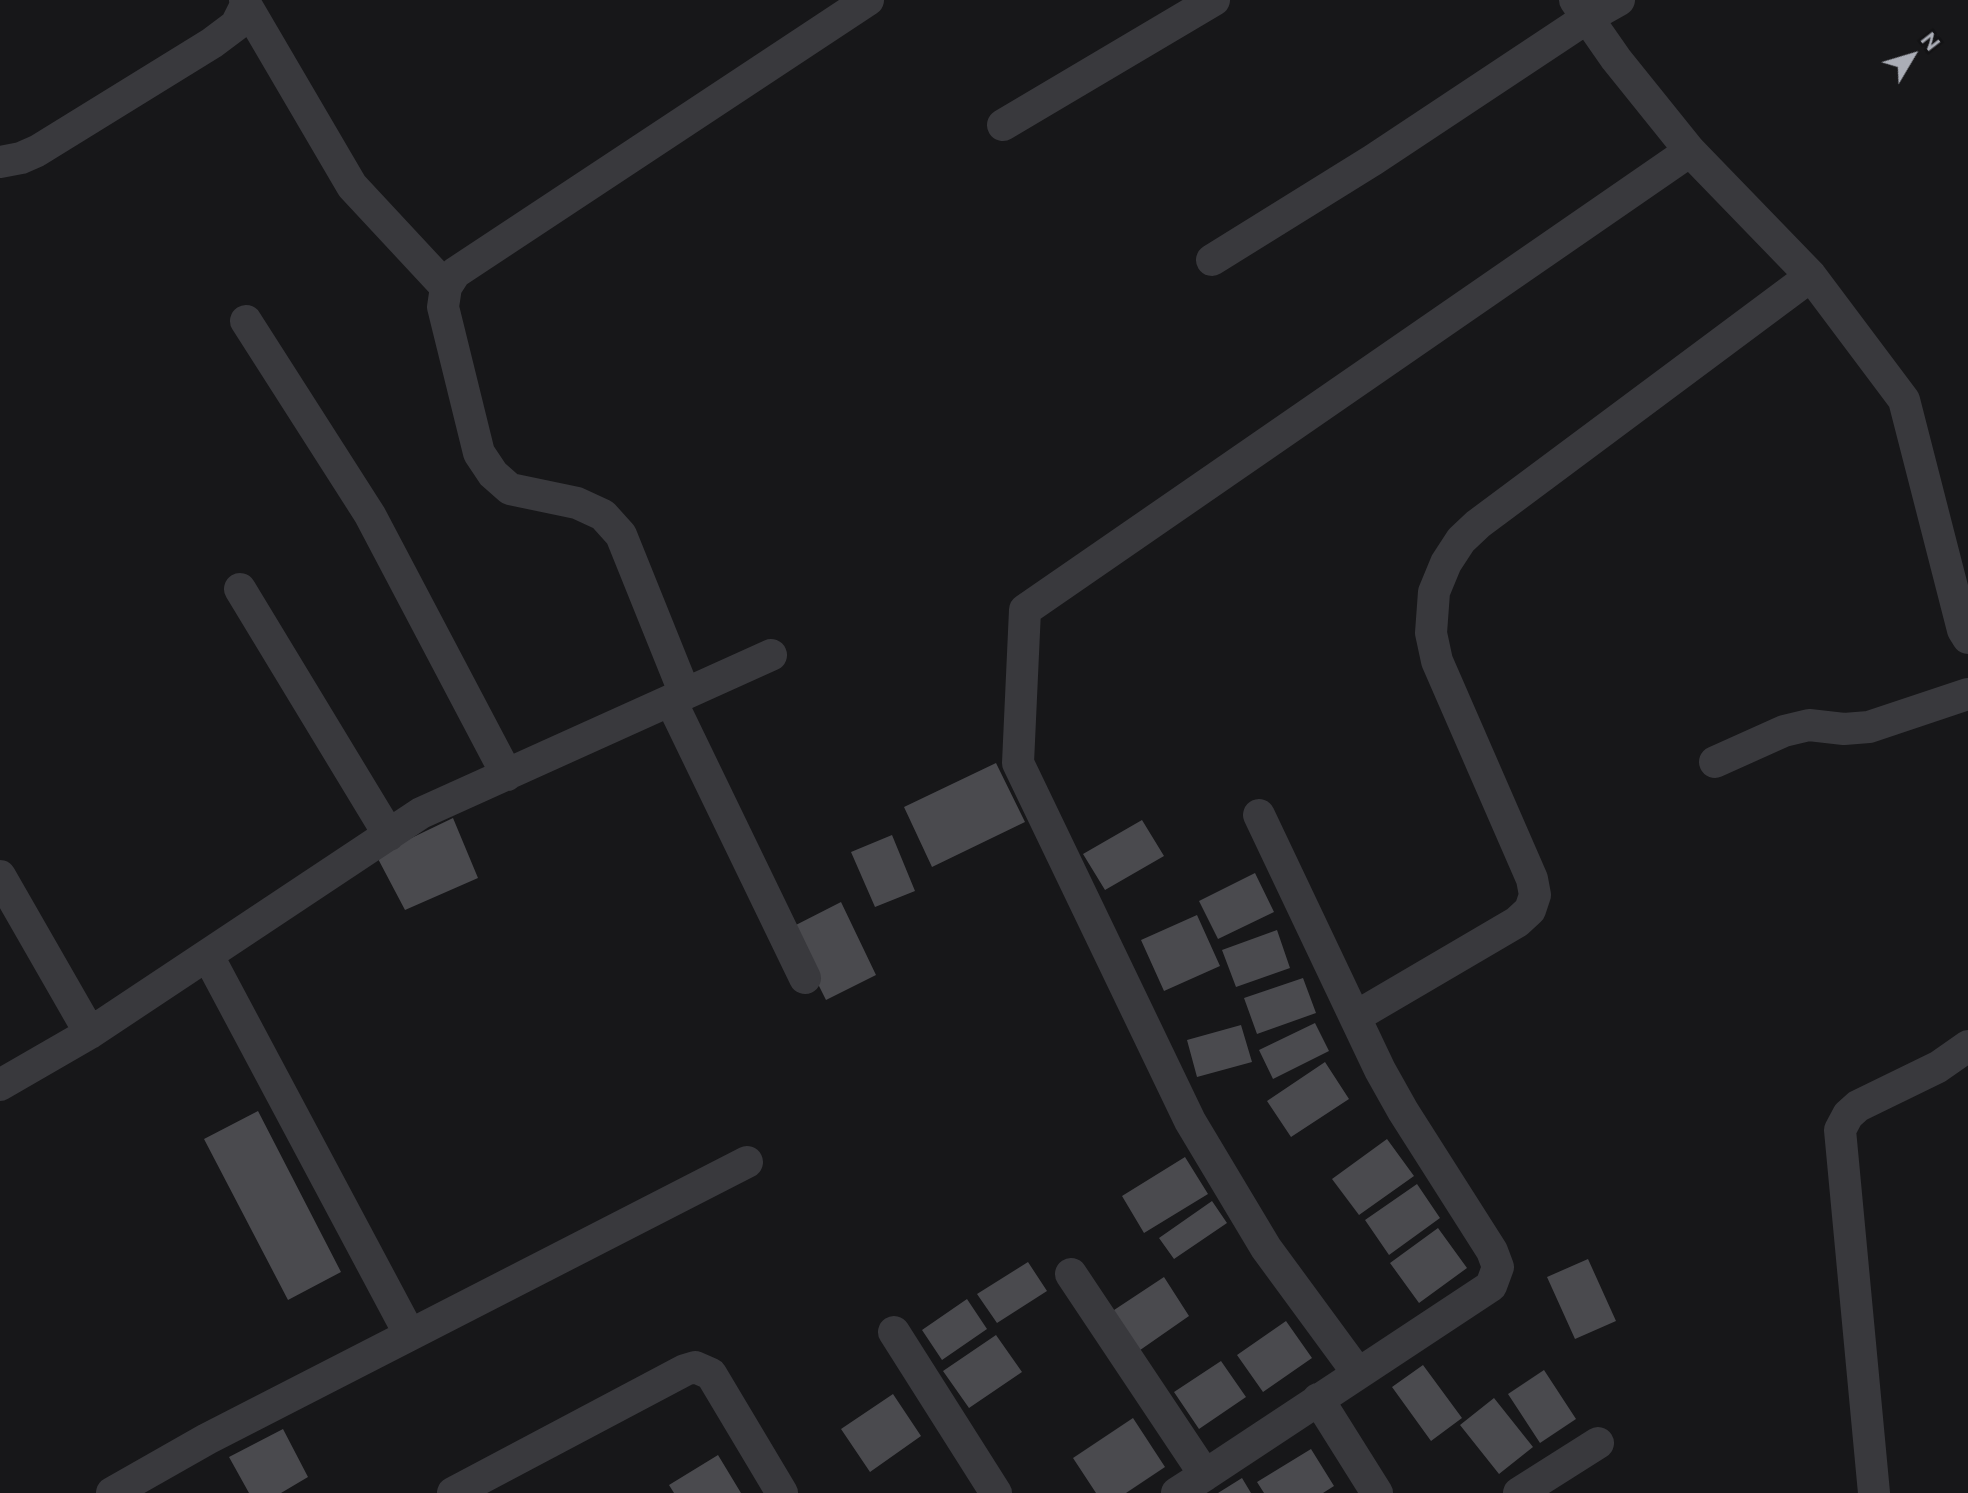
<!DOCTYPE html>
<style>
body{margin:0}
#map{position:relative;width:1968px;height:1493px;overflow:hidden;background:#171719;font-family:Ubuntu,sans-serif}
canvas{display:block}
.north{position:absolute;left:1872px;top:16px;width:80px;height:80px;-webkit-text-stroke:6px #121214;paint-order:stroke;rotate:52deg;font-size:22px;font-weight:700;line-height:32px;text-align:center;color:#abaeb7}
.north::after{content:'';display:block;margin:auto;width:28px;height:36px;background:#abaeb7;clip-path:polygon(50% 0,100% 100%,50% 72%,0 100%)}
</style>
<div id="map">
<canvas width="1968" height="1493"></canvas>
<div class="north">N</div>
</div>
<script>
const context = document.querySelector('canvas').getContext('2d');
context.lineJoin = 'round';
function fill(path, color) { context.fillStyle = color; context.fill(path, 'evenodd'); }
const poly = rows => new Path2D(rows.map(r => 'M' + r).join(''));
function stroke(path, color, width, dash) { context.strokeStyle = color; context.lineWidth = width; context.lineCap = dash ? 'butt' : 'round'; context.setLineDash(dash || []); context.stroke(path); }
fill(poly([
 [996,763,1025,822,932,867,904,807],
 [453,818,478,878,405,910,376,855],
 [1142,820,1164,856,1105,890,1083,854],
 [892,835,915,891,875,907,851,852],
 [1255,873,1274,912,1218,939,1199,901],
 [841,902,876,975,826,1000,790,928],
 [1197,915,1220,966,1164,991,1141,940],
 [1277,930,1290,968,1236,987,1222,950],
 [1303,978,1316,1013,1257,1034,1244,998],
 [1315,1023,1329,1051,1273,1079,1259,1050],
 [1241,1025,1252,1062,1197,1077,1187,1040],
 [1325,1062,1349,1099,1291,1137,1267,1101],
 [258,1111,341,1272,288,1300,204,1139],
 [1387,1139,1414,1176,1359,1215,1332,1179],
 [1185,1157,1208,1194,1144,1233,1122,1196],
 [1417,1184,1440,1218,1389,1255,1365,1220],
 [1212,1201,1227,1223,1174,1259,1159,1238],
 [1438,1228,1467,1268,1419,1303,1390,1263],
 [1588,1259,1616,1321,1575,1339,1547,1277],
 [1028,1262,1047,1291,997,1323,977,1294],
 [1164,1277,1189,1316,1133,1355,1108,1314],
 [967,1299,987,1329,942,1360,922,1330],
 [1286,1321,1312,1358,1263,1392,1237,1355],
 [996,1335,1022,1372,969,1408,943,1371],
 [1221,1361,1246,1397,1199,1429,1174,1392],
 [1423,1365,1462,1418,1431,1441,1392,1387],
 [1544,1370,1576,1419,1540,1443,1508,1394],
 [893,1394,921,1436,870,1472,841,1429],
 [1494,1398,1533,1447,1499,1474,1460,1425],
 [1133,1418,1165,1467,1126,1493,1096,1493,1073,1458],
 [283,1429,308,1477,281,1493,249,1493,229,1457],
 [1311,1449,1334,1486,1323,1493,1264,1493,1257,1482],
 [718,1455,741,1493,674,1493,669,1485],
 [1242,1478,1251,1493,1218,1493]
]), '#4a4a4e');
stroke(poly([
 [1575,0,1616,59,1690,151,1811,276,1904,400,1963,630,1968,638],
 [246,5,352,186,446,287],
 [1003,125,1214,0],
 [0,162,21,158,37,151,212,43,236,25,246,5,245,0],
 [1212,260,1373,160,1587,18,1619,0],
 [246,321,370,515,507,775],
 [240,589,389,835],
 [685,694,621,535,603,515,577,503,510,489,493,474,479,453,443,307,446,287,455,273,868,0],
 [671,701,805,978],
 [1715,762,1784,731,1809,725,1844,729,1869,727,1968,694],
 [0,876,90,1033],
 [208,956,410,1335],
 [1355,1017,1517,922,1530,910,1535,895,1532,879,1437,661,1431,633,1434,592,1446,563,1461,540,1478,524,1811,276],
 [0,1085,90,1033,421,813,771,655],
 [1071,1274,1205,1475,1177,1493],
 [894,1332,996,1493],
 [1357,1372,1266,1248,1190,1121,1018,763,1025,610,1690,151],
 [1318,1399,1377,1493],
 [1205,1475,1491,1286,1498,1267,1492,1251,1403,1111,1380,1070,1259,815],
 [112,1493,207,1439,747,1162],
 [453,1493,685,1370,695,1367,711,1374,782,1493],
 [1519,1493,1598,1443],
 [1874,1493,1840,1130,1848,1115,1858,1106,1938,1067,1968,1046]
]), '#39393d', 32);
</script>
